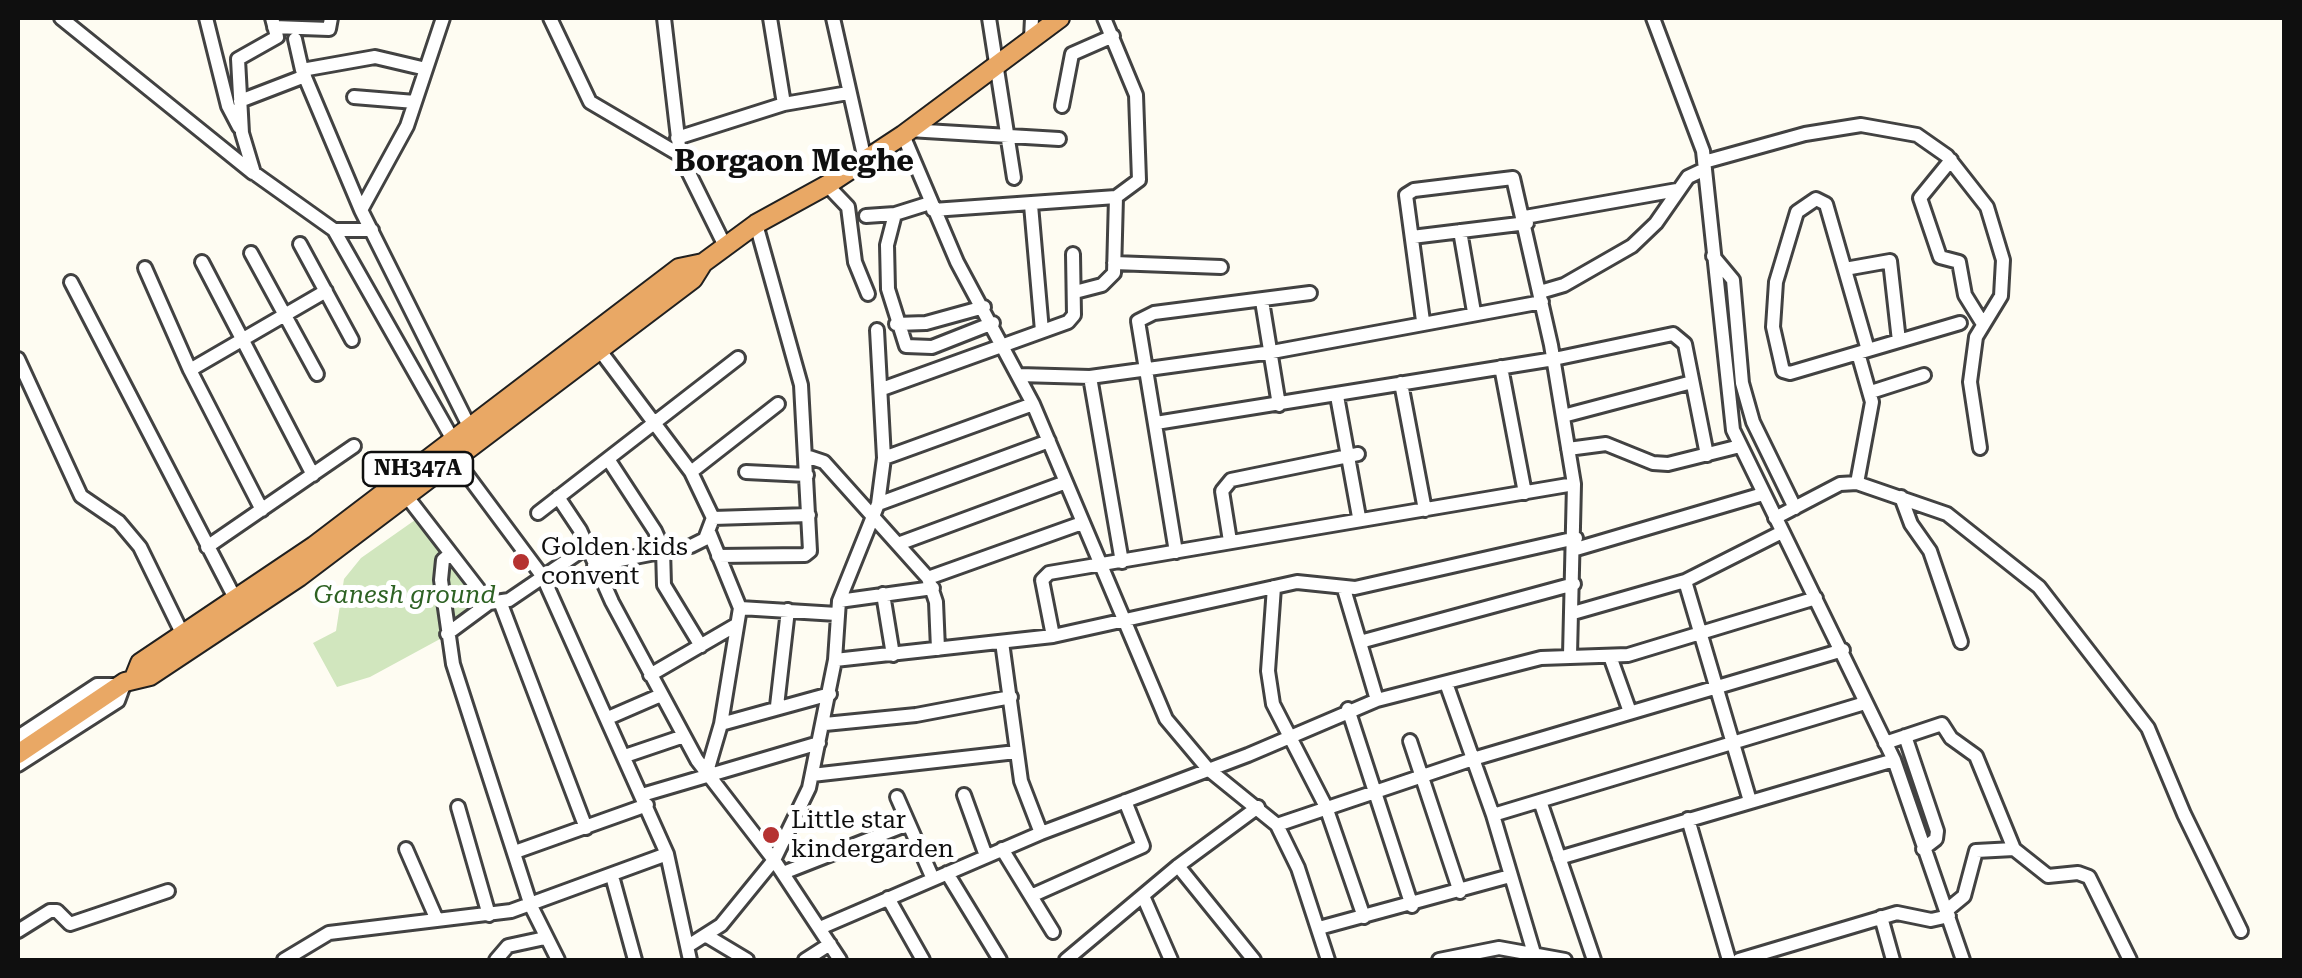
<!DOCTYPE html>
<style>
body{margin:0}
#map{position:relative;width:2302px;height:978px;overflow:hidden;background:#fefcf2;font-family:"Roboto Serif",serif}
canvas{display:block}
.frame{position:absolute;inset:0;border:20px solid #0f0f0f;pointer-events:none}
</style>
<div id="map">
<canvas width="2302" height="978"></canvas>
<div class="frame"></div>
</div>
<script>
const context = document.querySelector('canvas').getContext('2d');
context.lineJoin = 'round';
function fill(path, color) { context.fillStyle = color; context.fill(path, 'evenodd'); }
const poly = rows => new Path2D(rows.map(r => 'M' + r).join(''));
function stroke(path, color, width, dash) { context.strokeStyle = color; context.lineWidth = width; context.lineCap = dash ? 'butt' : 'round'; context.setLineDash(dash || []); context.stroke(path); }
function write(font, color, halo, rows, align = 'center') {
  context.font = font + ' "Roboto Serif",serif'; context.lineWidth = 10; context.setLineDash([]); context.textBaseline = 'middle'; context.strokeStyle = halo; context.fillStyle = color; for (const [text, x, y, turn = 0] of rows) {
    context.save(); context.translate(x, y); context.rotate((+turn || 0) * Math.PI / 180); context.textAlign = isNaN(turn) ? turn : align; if (halo) context.strokeText(text, 0, 0); context.fillText(text, 0, 0); context.restore();
  }
}
fill(poly([
 [415,520,482,604,440,639,370,677,337,687,313,643,336,631,344,579,361,558]
]), '#d1e6be');
const minor = poly([
 [61,18,253,173],
 [206,18,228,106,239,127],
 [272,18,277,37,238,59,242,133,254,173,334,230,372,230],
 [443,18,407,126,361,210,471,430],
 [550,18,590,102,680,155],
 [664,18,680,155,725,246],
 [770,18,784,104],
 [833,18,865,160],
 [989,18,1014,178],
 [1653,18,1703,151,1733,430,1894,760,1963,960],
 [274,27,329,29,331,18],
 [1031,38,1032,18],
 [295,39,302,70],
 [354,97,415,102],
 [240,101,305,76],
 [1062,106,1072,54,1113,36],
 [909,130,1059,139],
 [903,135,957,262,1033,404,1166,719,1208,769,1277,825,1298,868,1328,960],
 [677,138,784,104,848,93],
 [1951,160,1920,198,1940,257,1959,262,1965,295,1983,324],
 [1704,162,1805,134,1861,125,1917,135,1947,156,1987,207,2003,260,2001,296,1976,337,1970,382,1980,448],
 [827,185,848,207,855,262,868,294],
 [1031,205,1042,331],
 [361,210,302,70,375,57,426,69],
 [933,210,1116,197,1139,180,1136,95,1104,18],
 [895,214,887,245,888,289,906,346,932,347,993,323],
 [866,216,895,214,930,203],
 [1525,217,1677,190],
 [334,230,456,445],
 [1460,231,1474,312],
 [1412,237,1527,223],
 [300,244,352,340],
 [251,253,317,374],
 [1713,256,1733,280,1742,383,1753,422,1795,508],
 [202,262,313,475],
 [1114,263,1221,267],
 [145,268,190,370,262,510],
 [1845,269,1890,261,1899,341],
 [71,282,238,604],
 [1075,292,1102,285,1114,273,1116,197],
 [1540,292,1564,285,1632,246,1656,223,1688,177,1705,169],
 [1262,301,1279,405],
 [1423,321,1406,195,1414,190,1513,178,1551,345,1574,484,1570,655],
 [896,324,926,323,984,307],
 [1868,350,1826,204,1816,199,1797,212,1776,282,1773,327,1783,371,1790,373,1960,323],
 [18,359,81,496,119,522,140,547,184,637],
 [1501,367,1525,493],
 [190,370,326,291],
 [1019,375,1090,377,1272,352,1542,302],
 [1090,377,1122,562],
 [1401,383,1425,510],
 [882,389,1068,322,1074,315,1073,254],
 [1871,392,1924,375],
 [1337,396,1359,517],
 [1563,416,1692,382],
 [1156,423,1554,359,1673,334,1685,344,1707,455],
 [1568,449,1606,444,1653,463,1668,464,1740,446],
 [806,456,824,462,928,578,936,602,938,649],
 [884,458,1033,404],
 [608,459,655,531,663,549,664,585,701,646],
 [456,460,543,577,667,854,690,960],
 [691,472,778,404],
 [746,472,807,475],
 [1857,483,1872,402,1858,353],
 [558,497,580,530,612,602,697,760,774,860,840,960],
 [1901,497,1911,524,1930,551,1961,642],
 [408,498,489,603,509,600,587,547],
 [878,504,1049,441],
 [538,513,738,358],
 [713,518,809,515],
 [1775,518,1840,484,1857,483,1947,514,2039,587,2148,728,2184,814,2241,931],
 [709,532,740,608],
 [1230,541,1222,491,1231,480,1358,454],
 [898,544,1066,482],
 [207,547,354,446],
 [1576,549,1763,494],
 [1176,552,1138,321,1154,313,1310,293],
 [450,554,443,560,441,580,453,664,531,906,558,960],
 [718,556,805,555,810,551,801,385,756,224],
 [594,565,691,546,705,539,713,518,691,472,598,348],
 [928,578,1082,523],
 [1685,581,1750,801],
 [1274,587,1268,671,1273,704,1326,807,1364,917],
 [1344,589,1377,700],
 [883,594,893,655],
 [839,601,933,588],
 [501,604,586,828],
 [1573,613,1685,581,1782,532],
 [447,634,489,603],
 [1053,636,1042,580,1049,573,1574,484],
 [1002,642,1021,781,1041,833],
 [1360,642,1574,584],
 [1611,659,1630,712],
 [835,660,1053,636,1297,582,1355,588,1576,538],
 [650,675,736,625],
 [1446,683,1493,815,1536,960],
 [777,706,788,610],
 [1348,709,1412,906],
 [608,718,661,695],
 [721,724,830,694],
 [825,724,916,715,1011,697],
 [1905,736,1937,831,1936,839,1923,849],
 [18,737,97,685,121,685],
 [1410,741,1460,892],
 [1885,743,1942,724,1951,738,1976,756,2014,849],
 [625,756,684,736],
 [18,765,118,701,125,682],
 [706,775,721,724,740,608,837,614],
 [812,775,1016,752],
 [642,795,819,743],
 [964,795,986,856],
 [897,797,933,879],
 [1540,801,1594,960],
 [458,807,489,915],
 [1493,815,1865,703],
 [1688,819,1729,960],
 [1277,825,1473,759,1843,650],
 [406,849,437,920],
 [1002,849,1053,932],
 [515,852,647,805],
 [1559,858,1894,760],
 [1178,866,1254,960],
 [783,873,908,824],
 [947,873,1000,960],
 [612,876,635,960],
 [1031,896,1143,846,1125,801],
 [1143,896,1171,960],
 [888,898,923,960],
 [1947,910,1964,896,1976,851,2014,849,2048,876,2078,873,2089,877,2130,960],
 [1881,917,1893,960],
 [820,928,1041,833,1248,755,1377,700,1541,658,1628,655,1816,598],
 [1319,928,1510,876],
 [18,931,50,911,57,911,70,924,168,891],
 [707,936,747,960],
 [688,946,721,925,774,860,809,788,835,660,839,601,878,504,884,458,877,330],
 [284,960,329,933,511,911,667,854],
 [496,960,508,946,545,938],
 [805,960,830,944],
 [1066,960,1178,866,1258,807],
 [1439,960,1499,948,1565,960],
 [1739,960,1897,913,1931,920,1949,916]
]);
const highway = poly([
 [134,678,140,663,314,546,679,268,703,263],
 [18,754,125,682,150,676,299,577,693,279,703,263,756,224,827,185,903,135,1060,18]
]);
stroke(minor, '#424242', 18);
stroke(highway, '#202020', 22);
stroke(minor, '#fff', 12);
stroke(highway, '#e9a865', 18);
for (const [x, y, r, color] of [
 [521,562,10,"#b53231"],
 [771,835,10,"#b53231"]
]) { const dot = new Path2D(); dot.arc(x, y, r, 0, 2 * Math.PI); context.fillStyle = color; context.fill(dot); stroke(dot, '#fff', 4); }
for (const [x, y, w] of [
 [418,469,110]
]) { const box = new Path2D(); box.roundRect(x - w / 2, y - 17, w, 34, 8); context.fillStyle = '#fff'; context.fill(box); stroke(box, '#0f0f0f', 2.5); }
write('bold 22px', '#0f0f0f', null, [
 ["NH347A",418,469]
]);
write('25px', '#0f0f0f', '#fff', [
 ["Golden kids",541,548],
 ["convent",541,577],
 ["Little star",791,821],
 ["kindergarden",791,850]
], 'left');
write('italic 25px', '#2e6224', '#fff', [
 ["Ganesh ground",405,596]
]);
write('bold 30px', '#0f0f0f', '#fff', [
 ["Borgaon Meghe",794,162]
]);
</script>
